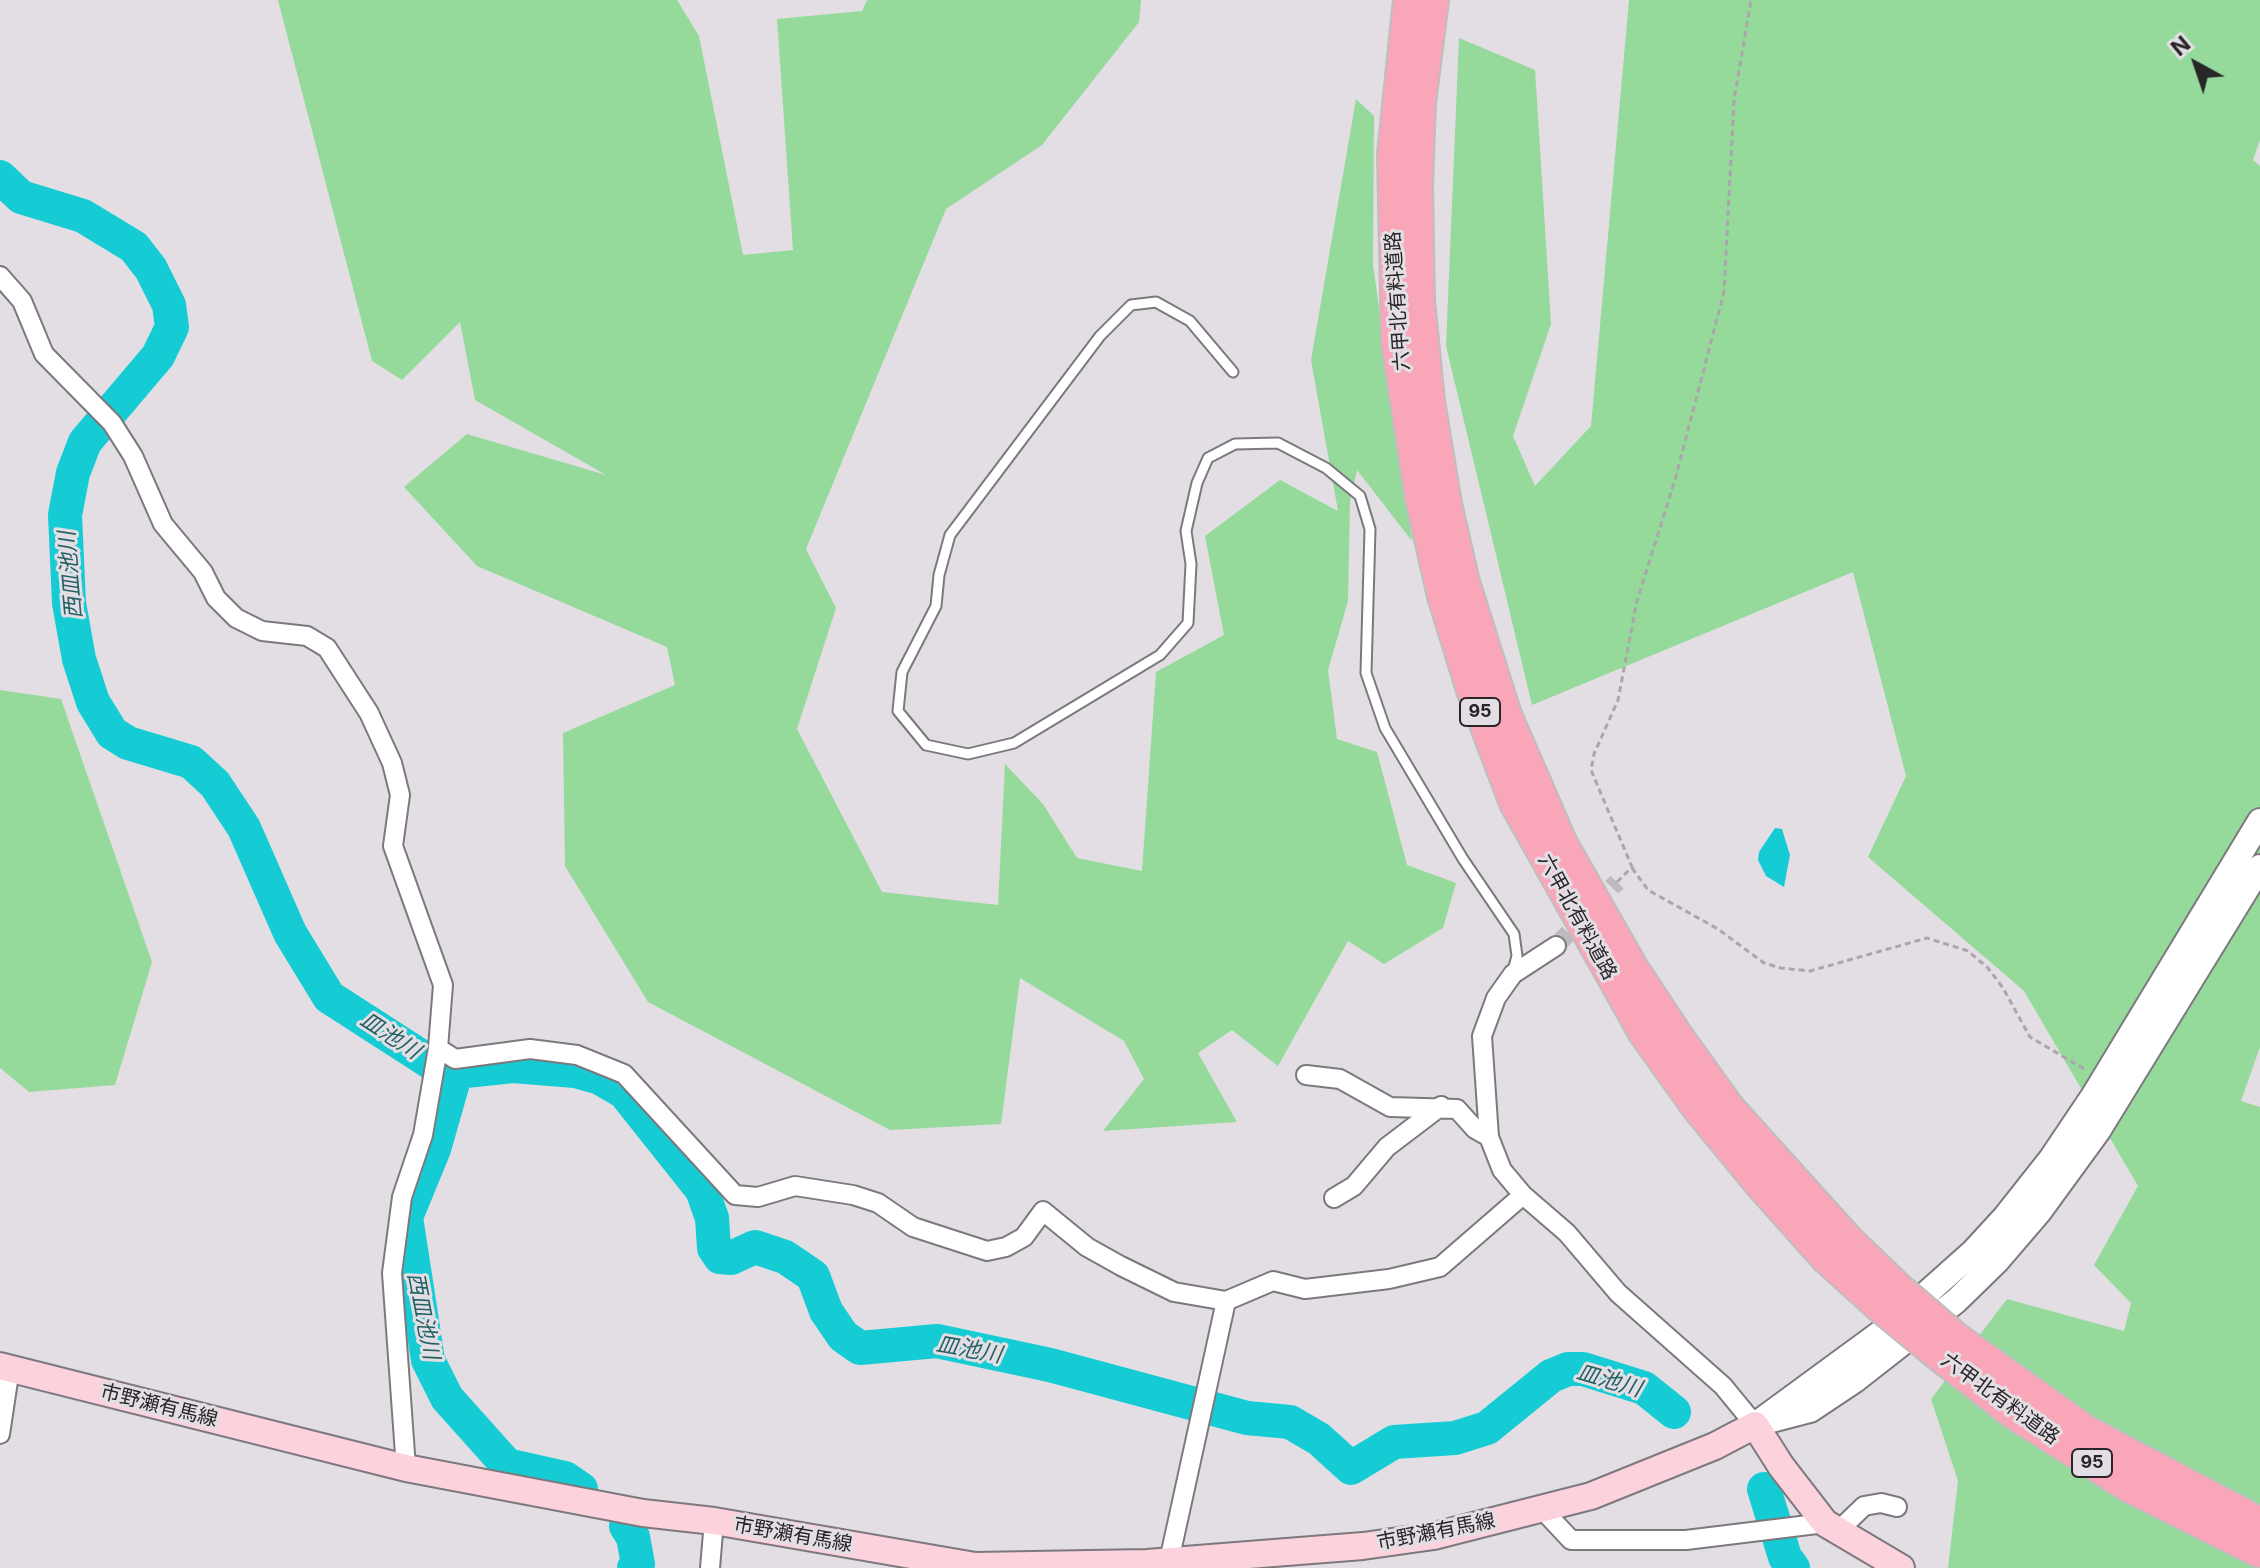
<!DOCTYPE html>
<meta charset="utf-8">
<style>
body{margin:0}
#map{position:relative;width:2260px;height:1568px;overflow:hidden;background:#e2dee4;font-family:Inter,sans-serif}
canvas{display:block}
.north{position:absolute;left:2156px;top:24px;width:80px;height:80px;-webkit-text-stroke:6px #e2dee4;paint-order:stroke;rotate:320deg;font-size:22px;font-weight:700;line-height:32px;text-align:center;color:#282629}
.north::after{content:'';display:block;margin:auto;width:28px;height:36px;background:#282629;clip-path:polygon(50% 0,100% 100%,50% 72%,0 100%)}
</style>
<div id="map">
<canvas width="2260" height="1568"></canvas>
<div class="north">N</div>
</div>
<script>
const context = document.querySelector('canvas').getContext('2d');
context.lineJoin = 'round';
function fill(path, color) { context.fillStyle = color; context.fill(path, 'evenodd'); }
const poly = rows => new Path2D(rows.map(r => 'M' + r).join(''));
function stroke(path, color, width, dash) { context.strokeStyle = color; context.lineWidth = width; context.lineCap = dash ? 'butt' : 'round'; context.setLineDash(dash || []); context.stroke(path); }
function write(font, color, halo, rows, align = 'center') {
  context.font = font + ' Inter,"Noto Sans JP",sans-serif'; context.lineWidth = 6; context.setLineDash([]); context.textBaseline = 'middle'; context.strokeStyle = halo; context.fillStyle = color; for (const [text, x, y, turn = 0] of rows) {
    context.save(); context.translate(x, y); context.rotate((+turn || 0) * Math.PI / 180); context.textAlign = isNaN(turn) ? turn : align; if (halo) context.strokeText(text, 0, 0); context.fillText(text, 0, 0); context.restore();
  }
}
fill(poly([
 [278,0,677,0,699,36,743,255,793,250,777,19,862,11,867,0,1141,0,1139,22,1042,145,946,209,806,549,836,608,797,729,882,892,998,905,1005,764,1043,804,1077,858,1142,871,1156,672,1224,635,1205,536,1280,480,1338,511,1311,360,1356,99,1374,116,1373,265,1412,541,1357,470,1350,502,1348,601,1328,670,1337,739,1377,752,1407,865,1456,883,1443,928,1384,964,1348,941,1278,1066,1232,1030,1198,1053,1237,1122,1103,1131,1144,1079,1124,1041,1020,978,1001,1124,890,1130,648,1002,565,866,563,733,675,685,667,647,477,566,404,487,467,434,606,475,475,400,460,322,402,380,372,361],
 [1629,0,2260,0,2260,140,2253,160,2260,166,2260,1047,2241,1101,2260,1107,2260,1568,1948,1568,1958,1481,1931,1399,2007,1299,2124,1331,2131,1303,2094,1265,2138,1186,2024,991,1868,857,1906,776,1853,572,1532,705,1446,346,1459,38,1535,70,1551,324,1513,436,1535,486,1591,426],
 [0,690,61,699,152,962,115,1085,29,1092,0,1068]
]), '#95da9a');
fill(poly([
 [1775,828,1782,829,1790,855,1784,887,1766,876,1758,860,1759,852]
]), '#15ccd4');
stroke(poly([
 [0,177,21,197,83,216,134,247,151,269,169,305,172,327,158,356,85,442,73,473,65,515,69,603,79,659,93,702,112,733,128,743,191,762,215,784,244,828,290,933,329,997,433,1064,456,1072,513,1066,575,1071,600,1078,624,1092,702,1190,712,1218,714,1248,720,1257,731,1258,755,1247,785,1257,813,1276,826,1311,843,1336,860,1348,937,1341,1050,1365,1247,1418,1290,1422,1319,1439,1351,1468,1394,1442,1455,1438,1487,1428,1551,1376,1568,1369,1583,1369,1644,1388,1674,1412],
 [456,1072,434,1149,406,1217,428,1360,447,1398,507,1465,565,1478,581,1489],
 [1764,1489,1785,1557,1793,1568],
 [626,1526,633,1537,638,1564,634,1568]
]), '#15ccd4', 34);
stroke(poly([
 [1556,946,1617,882]
]), '#bdb9bf', 18, [18, 9]);
const service = poly([
 [1233,372,1190,321,1156,302,1131,305,1100,336,950,535,939,575,936,606,902,672,898,711,926,745,968,754,1014,743,1160,655,1188,623,1191,564,1186,531,1197,483,1208,458,1235,444,1278,443,1326,468,1360,496,1370,529,1366,673,1385,728,1463,859,1514,934,1517,956,1513,971]
]);
const minor = poly([
 [0,276,22,301,44,354,112,423,133,456,163,524,203,572,216,598,236,618,262,631,307,636,327,648,369,713,392,763,400,795,393,846,443,985,438,1048,423,1135,402,1197,392,1273,406,1468],
 [1556,946,1513,974,1496,998,1482,1036,1489,1137,1502,1170,1523,1195,1567,1233,1618,1293,1723,1386,1755,1425],
 [438,1048,455,1059,530,1049,577,1055,624,1074,735,1195,758,1197,795,1186,853,1195,878,1203,913,1227,987,1251,1006,1247,1024,1237,1043,1211,1087,1247,1121,1266,1174,1292,1226,1301,1273,1281,1305,1289,1389,1279,1440,1267,1523,1195],
 [1306,1075,1340,1079,1390,1107,1457,1109,1475,1129,1489,1137],
 [1334,1198,1354,1186,1387,1147,1441,1106],
 [0,1434,10,1368],
 [1542,1509,1571,1540,1686,1540,1825,1523],
 [1838,1531,1864,1506,1881,1503,1897,1507],
 [1169,1561,1226,1301],
 [710,1568,714,1521]
]);
const tertiary = poly([
 [1764,1422,1810,1410,1855,1380,1956,1301,1997,1261,2039,1212,2098,1131,2260,867],
 [1755,1425,1890,1326,1973,1252,2006,1216,2051,1159,2094,1095,2260,821]
]);
const secondary = poly([
 [0,1366,406,1468,643,1513,714,1521,975,1566,1147,1563,1363,1546,1434,1536,1591,1496,1715,1446,1755,1425,1781,1466,1825,1523,1901,1568]
]);
const primary = poly([
 [1409,0,1393,154,1397,343,1421,499,1443,596,1472,690,1515,803,1644,1033,1696,1106,1760,1184,1826,1258,1879,1306],
 [1433,0,1420,103,1417,184,1419,301,1429,401,1446,504,1464,582,1506,715,1562,844,1632,967,1678,1037,1729,1108,1848,1240,1899,1289],
 [1956,1338,2086,1431,2260,1523],
 [1936,1353,2013,1413,2128,1486,2260,1552]
]);
stroke(service, '#7c797e', 13);
stroke(minor, '#7c797e', 22);
stroke(tertiary, '#7c797e', 28);
stroke(secondary, '#7c797e', 30);
stroke(primary, '#bebebf', 34);
stroke(poly([
 [1632,868,1648,890,1718,929,1764,963,1781,968,1810,971,1927,938,1968,951,1988,968,2003,988,2030,1037,2086,1070],
 [1617,882,1632,867,1591,770,1594,754,1618,700,1637,601,1675,480,1724,292,1734,100,1751,0]
]), '#aaa6ac', 3, [6, 4]);
stroke(service, '#fff', 9);
stroke(minor, '#fff', 18);
stroke(tertiary, '#fff', 24);
stroke(secondary, '#fcd2dc', 26);
stroke(primary, '#faa6b9', 30);
const primaryBridge = poly([
 [1899,1289,1956,1338],
 [1879,1306,1936,1353]
]);
stroke(primaryBridge, '#bebebf', 34, []);
stroke(primaryBridge, '#faa6b9', 30);
for (const [x, y, w] of [
 [1480,712,40],
 [2092,1463,40]
]) { const box = new Path2D(); box.roundRect(x - w / 2, y - 14, w, 28, 6); context.fillStyle = '#e2dee4'; context.fill(box); stroke(box, '#282629', 2); }
write('bold 18px', '#282629', null, [
 ["95",1480,712],
 ["95",2092,1463]
]);
write('20px', '#282629', '#e2dee4', [
 ["六甲北有料道路",1398,301,-94],
 ["六甲北有料道路",1577,917,61],
 ["六甲北有料道路",2000,1399,36],
 ["市野瀬有馬線",159,1406,14],
 ["市野瀬有馬線",1436,1532,-11],
 ["市野瀬有馬線",793,1535,10]
]);
write('italic 22px', '#226164', '#e2dee4', [
 ["西皿池川",71,575,-95],
 ["皿池川",390,1036,33],
 ["西皿池川",423,1316,79],
 ["皿池川",969,1350,10],
 ["皿池川",1609,1381,16]
]);
</script>
